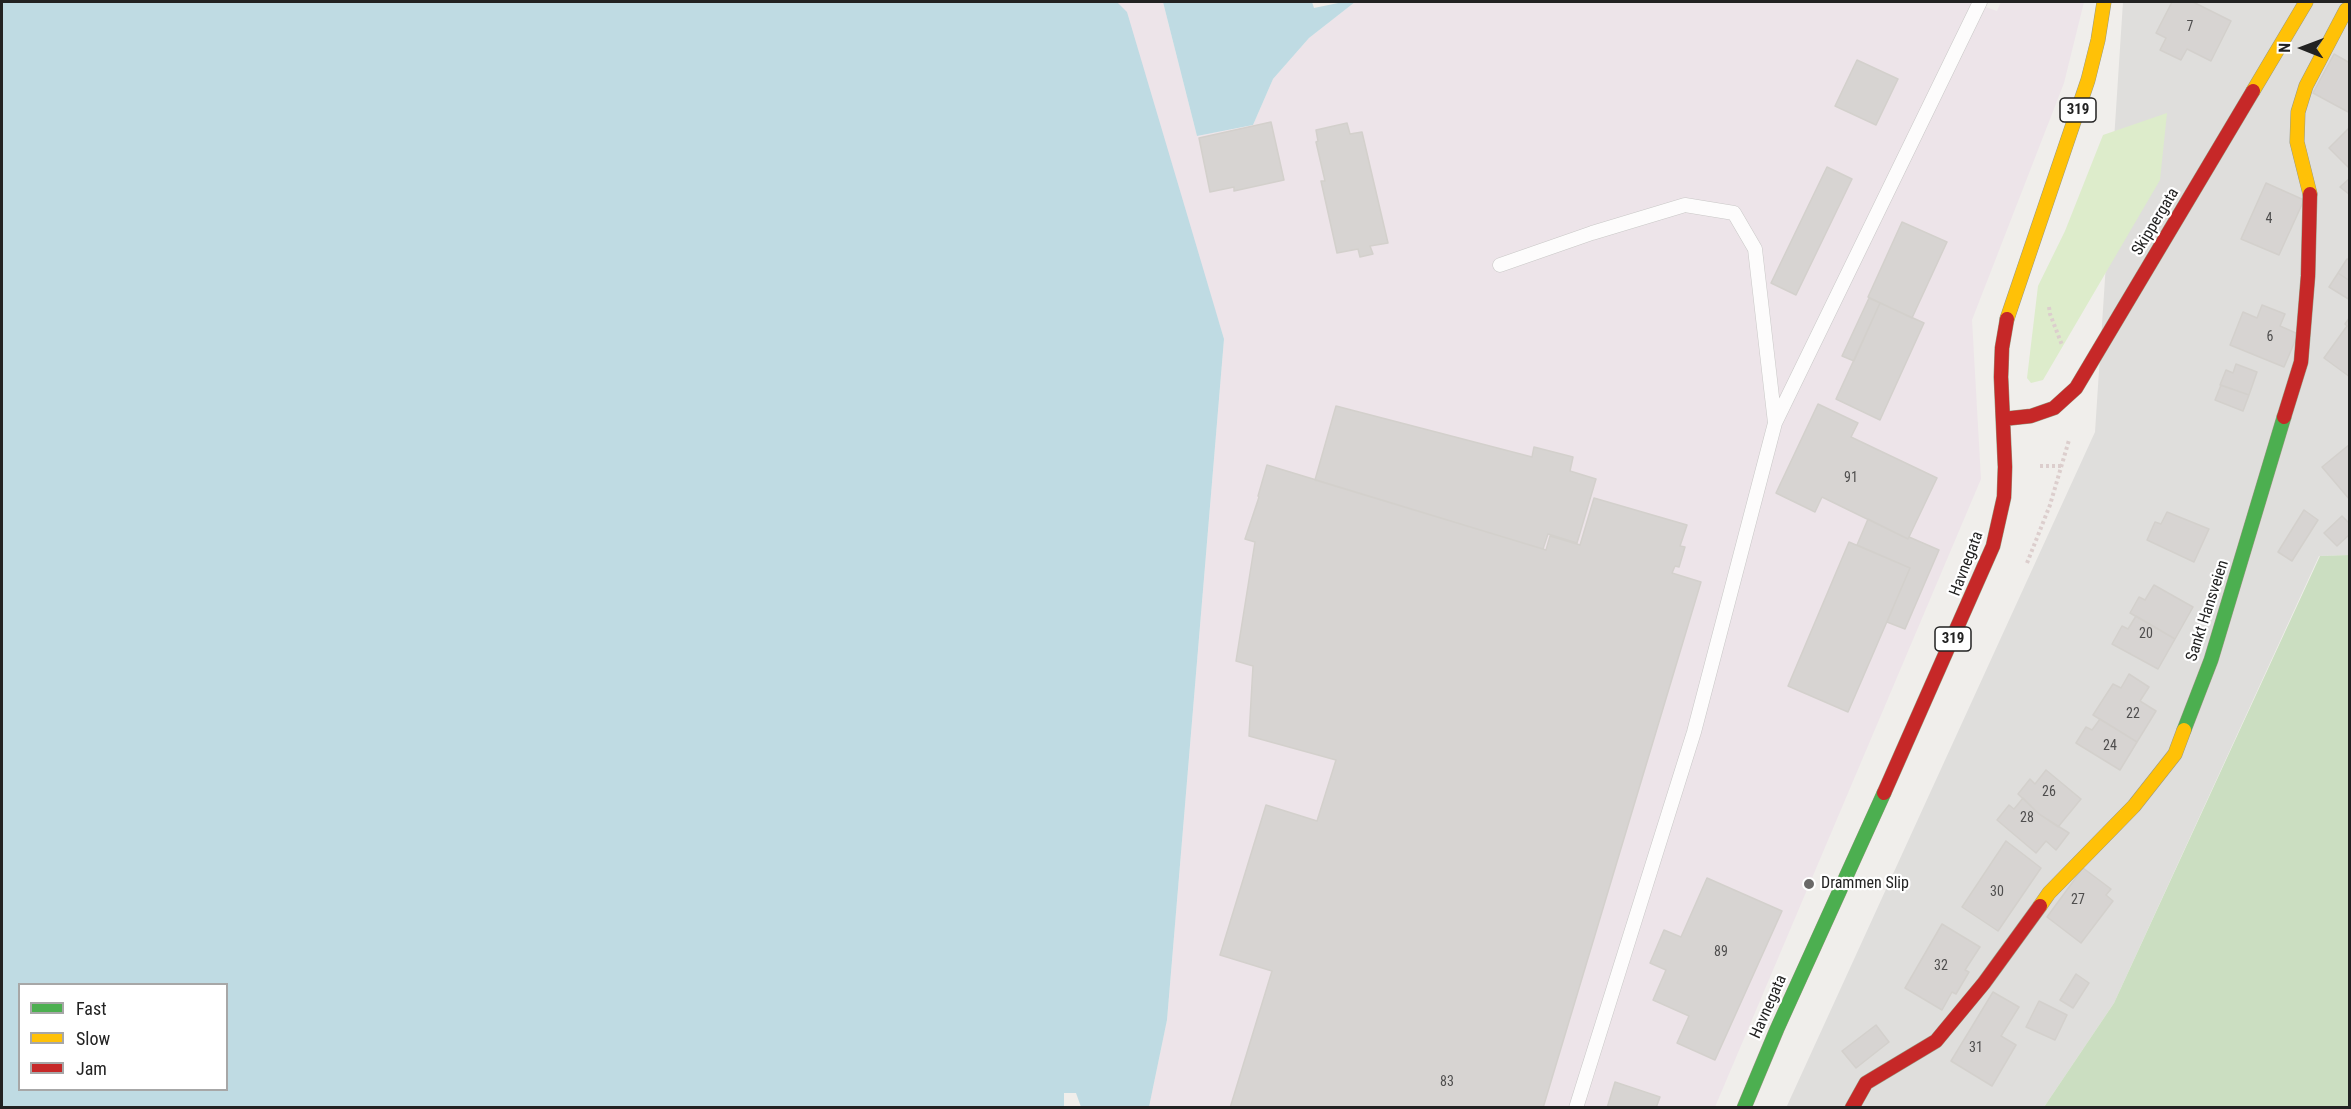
<!DOCTYPE html>
<style>
body{margin:0}
#map{position:relative;width:2351px;height:1109px;overflow:hidden;background:#f0eeeb;font-family:"Roboto Condensed",sans-serif}
canvas{display:block}
.frame{position:absolute;inset:0;border:3px solid #222;pointer-events:none}
.legend{position:absolute;left:18px;top:983px;width:210px;height:108px;box-sizing:border-box;background:#fff;border:2px solid #a7a7a7;margin:0;padding:8px 10px;list-style:none;font-size:18px;color:#222}
.legend li{display:flex;align-items:center;gap:12px;height:30px}
.legend b{width:30px;border:2px solid #a7a7a7}
.north{position:absolute;left:2273px;top:18px;width:60px;height:60px;-webkit-text-stroke:4px #fff;paint-order:stroke;rotate:271deg;font-size:16px;font-weight:700;line-height:24px;text-align:center;color:#222}
.north::after{content:'';display:block;margin:auto;width:21px;height:27px;background:#222;clip-path:polygon(50% 0,100% 100%,50% 72%,0 100%)}
</style>
<div id="map">
<canvas width="2351" height="1109"></canvas>
<div class="frame"></div>
<ul class="legend">
<li><b style="height:8px;background:#4caf50"></b>Fast</li>
<li><b style="height:8px;background:#ffc107"></b>Slow</li>
<li><b style="height:8px;background:#c62828"></b>Jam</li>
</ul>
<div class="north">N</div>
</div>
<script>
const context = document.querySelector('canvas').getContext('2d');
context.lineJoin = 'round';
function fill(path, color) { context.fillStyle = color; context.fill(path, 'evenodd'); }
const poly = rows => new Path2D(rows.map(r => 'M' + r).join(''));
function stroke(path, color, width, dash) { context.strokeStyle = color; context.lineWidth = width; context.lineCap = dash ? 'butt' : 'round'; context.setLineDash(dash || []); context.stroke(path); }
function write(font, color, halo, rows, align = 'center') {
  context.font = font + ' "Roboto Condensed",sans-serif'; context.lineWidth = 4.5; context.setLineDash([]); context.textBaseline = 'middle'; context.strokeStyle = halo; context.fillStyle = color; for (const [text, x, y, turn = 0] of rows) {
    context.save(); context.translate(x, y); context.rotate((+turn || 0) * Math.PI / 180); context.textAlign = isNaN(turn) ? turn : align; if (halo) context.strokeText(text, 0, 0); context.fillText(text, 0, 0); context.restore();
  }
}
fill(poly([
 [2123,2,2349,2,2349,555,2319,556,2114,1003,2044,1107,1786,1108,2095,432]
]), '#dfdedc');
fill(poly([
 [1117,2,1163,2,1197,136,1253,125,1273,79,1309,38,1355,2,1971,2,1997,11,2001,2,2084,2,2064,83,1972,320,1981,479,1715,1107,1149,1107,1167,1020,1224,339]
]), '#ede4e9');
fill(poly([
 [2167,113,2160,180,2043,380,2031,383,2027,378,2038,286,2065,231,2103,135]
]), '#ddeccb');
fill(poly([
 [2349,555,2349,1107,2044,1107,2114,1003,2320,556]
]), '#cbdec1');
fill(poly([
 [2,2,1117,2,1127,12,1224,339,1167,1020,1149,1107,1081,1107,1076,1093,1064,1093,1064,1108,2,1107],
 [20,984,226,984,226,1090,20,1090],
 [1163,2,1312,2,1314,8,1343,2,1355,2,1309,38,1273,79,1253,125,1197,136]
]), '#bfdbe3');
const building = poly([
 [2172,2,2193,2,2231,21,2211,61,2187,49,2181,60,2160,50,2166,38,2156,33,2172,2],
 [2334,54,2350,63,2350,113,2313,93,2334,54],
 [1857,60,1898,79,1876,125,1835,106,1857,60],
 [1271,122,1284,180,1234,191,1234,187,1210,192,1199,138,1271,122],
 [1347,123,1350,134,1362,132,1388,243,1370,246,1373,254,1360,257,1358,249,1337,253,1321,181,1325,181,1316,142,1318,141,1316,130,1347,123],
 [2350,127,2350,166,2348,167,2329,148,2350,127],
 [1827,167,1852,179,1796,295,1771,283,1827,167],
 [2350,178,2350,195,2340,187,2350,178],
 [2266,183,2304,200,2279,255,2241,239,2266,183],
 [1902,222,1947,242,1912,318,1868,297,1902,222],
 [2347,259,2350,260,2350,281,2338,273,2347,259],
 [2338,273,2350,281,2350,300,2329,287,2338,273],
 [1869,298,1880,303,1854,361,1842,356,1869,298],
 [1880,303,1924,323,1880,420,1836,399,1880,303],
 [2262,305,2285,314,2280,326,2298,334,2284,367,2230,345,2243,312,2257,318,2262,305],
 [2350,317,2350,377,2324,358,2347,326,2345,324,2350,317],
 [2236,364,2257,372,2249,395,2220,385,2226,370,2233,373,2236,364],
 [2221,385,2249,395,2243,411,2215,400,2221,385],
 [1818,404,1858,423,1851,437,1937,478,1908,539,1822,497,1815,512,1776,493,1818,404],
 [1336,406,1532,457,1534,447,1573,457,1570,471,1596,479,1577,543,1548,534,1543,549,1315,480,1336,406],
 [2350,444,2350,500,2322,467,2350,444],
 [1267,465,1546,550,1550,536,1580,545,1594,498,1687,525,1680,546,1685,547,1679,567,1675,566,1672,573,1701,582,1543,1108,1230,1108,1272,971,1220,955,1266,805,1317,821,1336,760,1249,736,1253,666,1236,661,1255,542,1245,539,1259,497,1258,496,1267,465],
 [2304,510,2318,520,2292,561,2278,552,2304,510],
 [2167,512,2209,529,2194,562,2147,540,2155,522,2161,524,2167,512],
 [2342,516,2350,524,2350,534,2337,546,2324,533,2342,516],
 [1868,519,1908,539,1909,537,1939,550,1905,629,1887,622,1910,568,1857,545,1868,519],
 [1849,542,1910,568,1848,712,1788,686,1849,542],
 [2154,585,2193,607,2175,639,2130,613,2139,597,2145,600,2154,585],
 [2136,616,2175,639,2158,669,2112,644,2122,626,2128,629,2136,616],
 [2129,674,2149,687,2140,701,2156,711,2137,742,2093,715,2113,684,2121,688,2129,674],
 [2100,719,2137,742,2120,770,2076,743,2086,727,2092,730,2100,719],
 [2046,770,2081,799,2058,827,2039,814,2018,794,2030,779,2035,784,2046,770],
 [2023,798,2039,814,2069,833,2056,850,2046,841,2036,853,1997,820,2009,805,2014,809,2023,798],
 [2006,841,2041,868,1998,931,1962,907,2006,841],
 [2083,868,2111,889,2106,895,2113,901,2081,943,2047,917,2083,868],
 [1707,878,1782,911,1715,1060,1677,1043,1689,1016,1653,1000,1666,970,1650,963,1664,930,1681,937,1707,878],
 [1942,924,1980,947,1965,970,1969,972,1956,994,1952,992,1942,1010,1905,988,1942,924],
 [2076,974,2089,983,2073,1008,2060,1000,2076,974],
 [1993,992,2019,1007,2001,1036,2016,1045,1992,1086,1951,1061,1993,992],
 [2039,1001,2067,1015,2055,1040,2026,1027,2039,1001],
 [1876,1025,1889,1042,1856,1068,1842,1051,1876,1025],
 [1615,1082,1660,1097,1656,1108,1607,1108,1615,1082]
]);
fill(building, '#d7d4d2');
stroke(building, '#d3d0cc', 1.5);
const lane = poly([
 [1500,265,1592,233,1685,205,1734,213,1755,249,1775,423],
 [1576,1108,1694,732,1775,423,1980,2]
]);
const fast = poly([
 [2184,730,2211,660,2284,417],
 [1744,1108,1777,1029,1884,793]
]);
const slow = poly([
 [2253,91,2306,2],
 [2310,194,2297,142,2298,112,2306,86,2346,10,2350,11],
 [2007,319,2088,80,2098,40,2104,2],
 [2040,906,2049,893,2134,806,2175,754,2184,730]
]);
const jam = poly([
 [2284,417,2301,362,2308,276,2310,194],
 [2003,419,2031,416,2054,408,2076,388,2253,91],
 [1884,793,1993,546,2004,497,2005,467,2001,377,2002,348,2007,319],
 [1852,1108,1866,1083,1936,1041,1984,983,2040,906]
]);
stroke(lane, '#c9c8c7', 15);
stroke(fast, '#999a82', 15);
stroke(slow, '#999a82', 15);
stroke(jam, '#999a82', 15);
stroke(poly([
 [2049,307,2050,314,2062,345],
 [2040,466,2063,466],
 [2027,563,2050,505,2069,440]
]), '#dccecd', 4, [3, 3]);
stroke(lane, '#fdfcfc', 14);
stroke(fast, '#4caf50', 14);
stroke(slow, '#ffc107', 14);
stroke(jam, '#c62828', 14);
for (const [x, y, r, color] of [
 [1809,884,6,"#6a6968"]
]) { const dot = new Path2D(); dot.arc(x, y, r, 0, 2 * Math.PI); context.fillStyle = color; context.fill(dot); stroke(dot, '#fff', 2); }
write('14px', '#4f4e4e', null, [
 ["7",2190,27],
 ["4",2269,219],
 ["6",2270,337],
 ["91",1851,478],
 ["20",2146,634],
 ["22",2133,714],
 ["24",2110,746],
 ["26",2049,792],
 ["28",2027,818],
 ["30",1997,892],
 ["27",2078,900],
 ["89",1721,952],
 ["32",1941,966],
 ["31",1976,1048],
 ["83",1447,1082]
]);
for (const [x, y, w] of [
 [2078,110,36],
 [1953,639,36]
]) { const box = new Path2D(); box.roundRect(x - w / 2, y - 12, w, 24, 4.5); context.fillStyle = '#fff'; context.fill(box); stroke(box, '#222', 1.5); }
write('bold 15px', '#222', null, [
 ["319",2078,110],
 ["319",1953,639]
]);
write('16px', '#222', '#fff', [
 ["Skippergata",2156,222,-59],
 ["Havnegata",1967,564,-69],
 ["Sankt Hansveien",2208,611,-72],
 ["Havnegata",1769,1007,-66]
]);
write('16px', '#222', '#fff', [
 ["Drammen Slip",1821,884]
], 'left');
</script>
